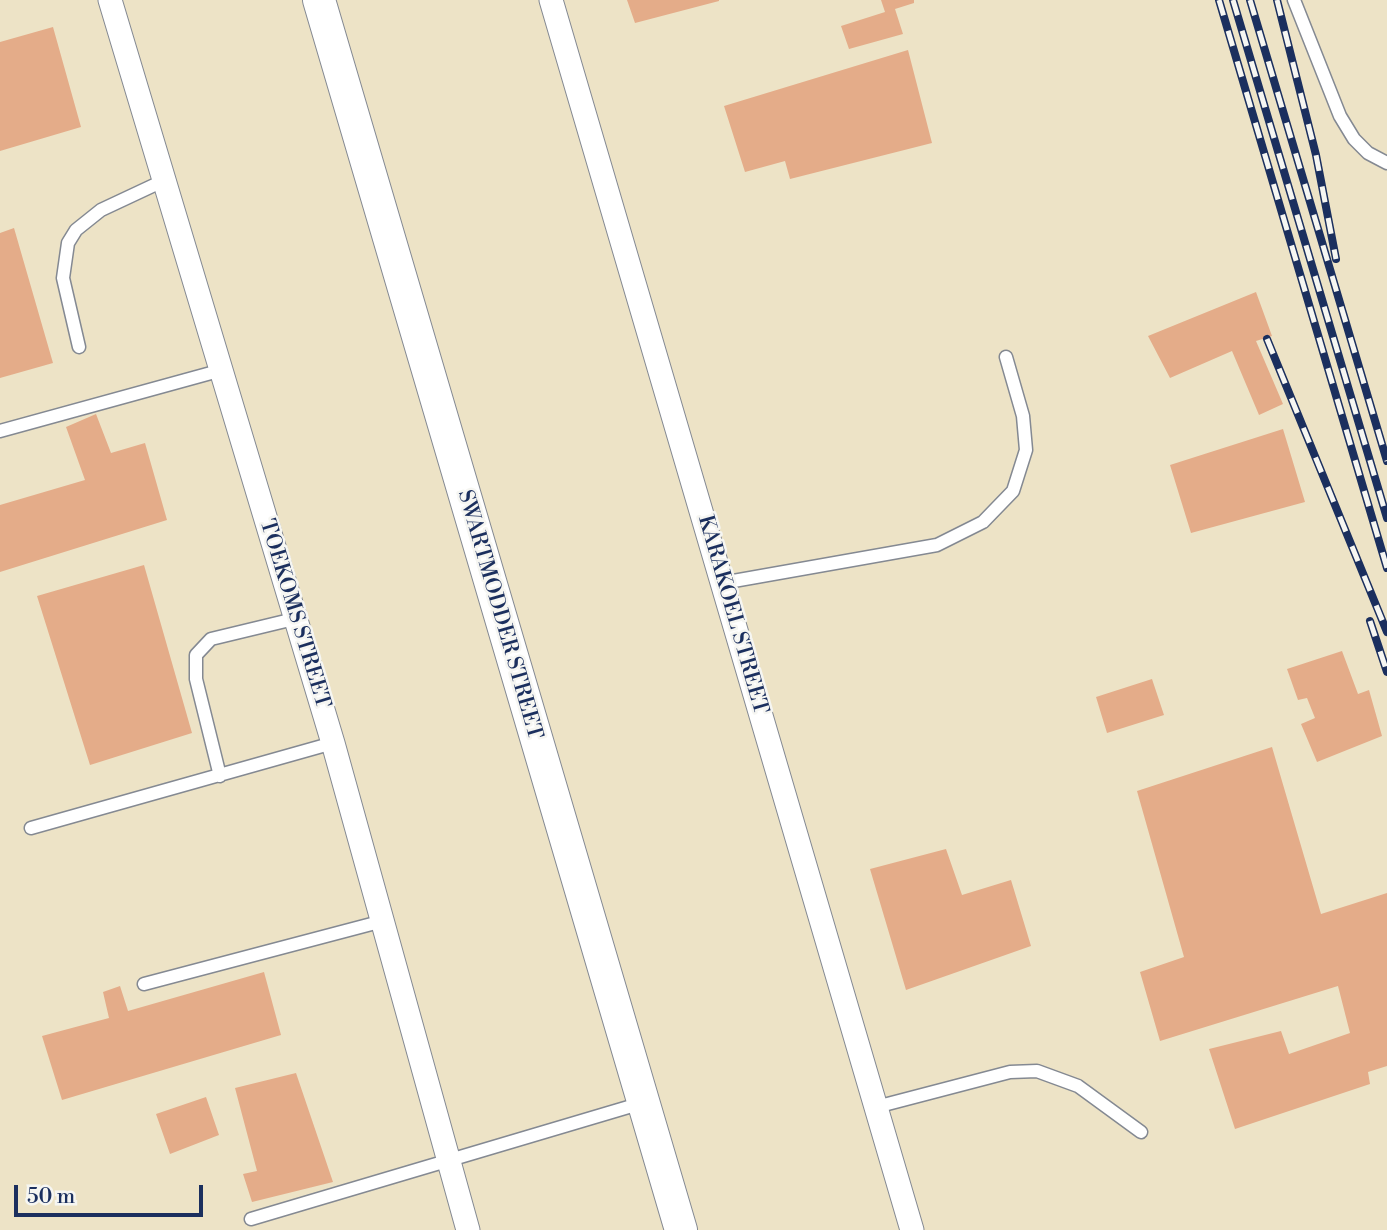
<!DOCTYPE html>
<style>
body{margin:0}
#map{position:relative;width:1387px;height:1230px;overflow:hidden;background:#ede3c6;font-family:"Libre Bodoni",serif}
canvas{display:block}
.scale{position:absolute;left:14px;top:1185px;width:189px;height:32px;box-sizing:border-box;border:4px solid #1b2f5e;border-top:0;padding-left:9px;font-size:21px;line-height:24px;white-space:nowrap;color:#1b2f5e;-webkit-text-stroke:5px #f6f6f2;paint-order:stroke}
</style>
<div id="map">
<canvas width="1387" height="1230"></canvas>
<div class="scale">50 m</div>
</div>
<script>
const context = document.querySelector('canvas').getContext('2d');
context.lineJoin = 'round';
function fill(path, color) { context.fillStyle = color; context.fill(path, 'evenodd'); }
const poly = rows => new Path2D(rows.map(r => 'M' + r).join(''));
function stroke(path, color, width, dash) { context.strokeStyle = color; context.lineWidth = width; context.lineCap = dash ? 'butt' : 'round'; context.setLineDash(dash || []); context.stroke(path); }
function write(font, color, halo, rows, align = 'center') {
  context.font = font + ' "Libre Bodoni",serif'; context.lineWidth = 5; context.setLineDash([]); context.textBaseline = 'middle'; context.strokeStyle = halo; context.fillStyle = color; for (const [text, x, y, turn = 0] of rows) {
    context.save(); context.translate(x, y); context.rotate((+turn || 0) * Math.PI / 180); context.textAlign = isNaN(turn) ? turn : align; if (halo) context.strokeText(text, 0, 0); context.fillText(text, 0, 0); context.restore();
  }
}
fill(poly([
 [627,0,719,0,719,1,635,23],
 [881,0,914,0,914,3,895,9,903,34,849,49,841,26,885,12],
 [53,27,81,127,0,151,0,42],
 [908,50,932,143,790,179,785,161,745,172,724,106],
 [14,228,53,363,0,378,0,233],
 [1256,292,1272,336,1256,341,1283,404,1259,415,1232,351,1170,378,1148,336],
 [96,414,111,453,145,443,167,520,0,572,0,505,85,480,66,427],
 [1283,429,1305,502,1191,533,1170,465],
 [144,565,192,733,90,765,37,596],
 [1342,651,1358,694,1369,690,1382,736,1317,762,1301,724,1315,718,1307,698,1298,700,1287,669],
 [1152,679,1164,715,1107,733,1096,697],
 [1272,747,1321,914,1387,893,1387,1066,1368,1072,1370,1084,1235,1129,1209,1049,1281,1031,1289,1054,1350,1033,1338,986,1160,1041,1140,972,1184,957,1137,791],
 [946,849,962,895,1011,880,1031,946,906,990,870,869],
 [264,972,281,1035,62,1100,42,1036,109,1018,103,992,120,986,128,1011],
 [296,1073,333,1182,252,1202,243,1174,257,1171,235,1088],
 [206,1097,219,1135,170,1154,156,1114]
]), '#e4ac89');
const lane = poly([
 [1294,0,1340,116,1354,139,1368,153,1387,163],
 [79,347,63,278,68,243,76,230,101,210,165,180],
 [0,431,222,370],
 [722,583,937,545,983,522,1013,491,1026,450,1023,416,1006,357],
 [220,776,196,679,196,655,211,639,294,619],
 [31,828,333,743],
 [144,984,383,921],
 [876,1107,1010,1072,1037,1071,1078,1086,1141,1132],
 [251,1219,642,1103]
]);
const street = poly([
 [110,0,333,743,468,1230],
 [551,0,912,1230]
]);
const secondary = poly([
 [319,0,681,1230]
]);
stroke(lane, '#848992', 15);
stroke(street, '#848992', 25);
stroke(secondary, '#848992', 34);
stroke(lane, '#fff', 12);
stroke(street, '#fff', 23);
stroke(secondary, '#fff', 32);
const rail = poly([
 [1219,0,1387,568],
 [1233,0,1387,518],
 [1250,0,1387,461],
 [1277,0,1316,155,1336,259],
 [1267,339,1387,632],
 [1370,621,1387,672]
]);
stroke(rail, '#1b2f5e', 8);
stroke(rail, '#f6f6f2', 5, [16]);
write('21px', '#1b2f5e', '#f6f6f2', [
 ["TOEKOMS STREET",294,614,73],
 ["SWARTMODDER STREET",499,615,74],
 ["KARAKOEL STREET",732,615,74]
]);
</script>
